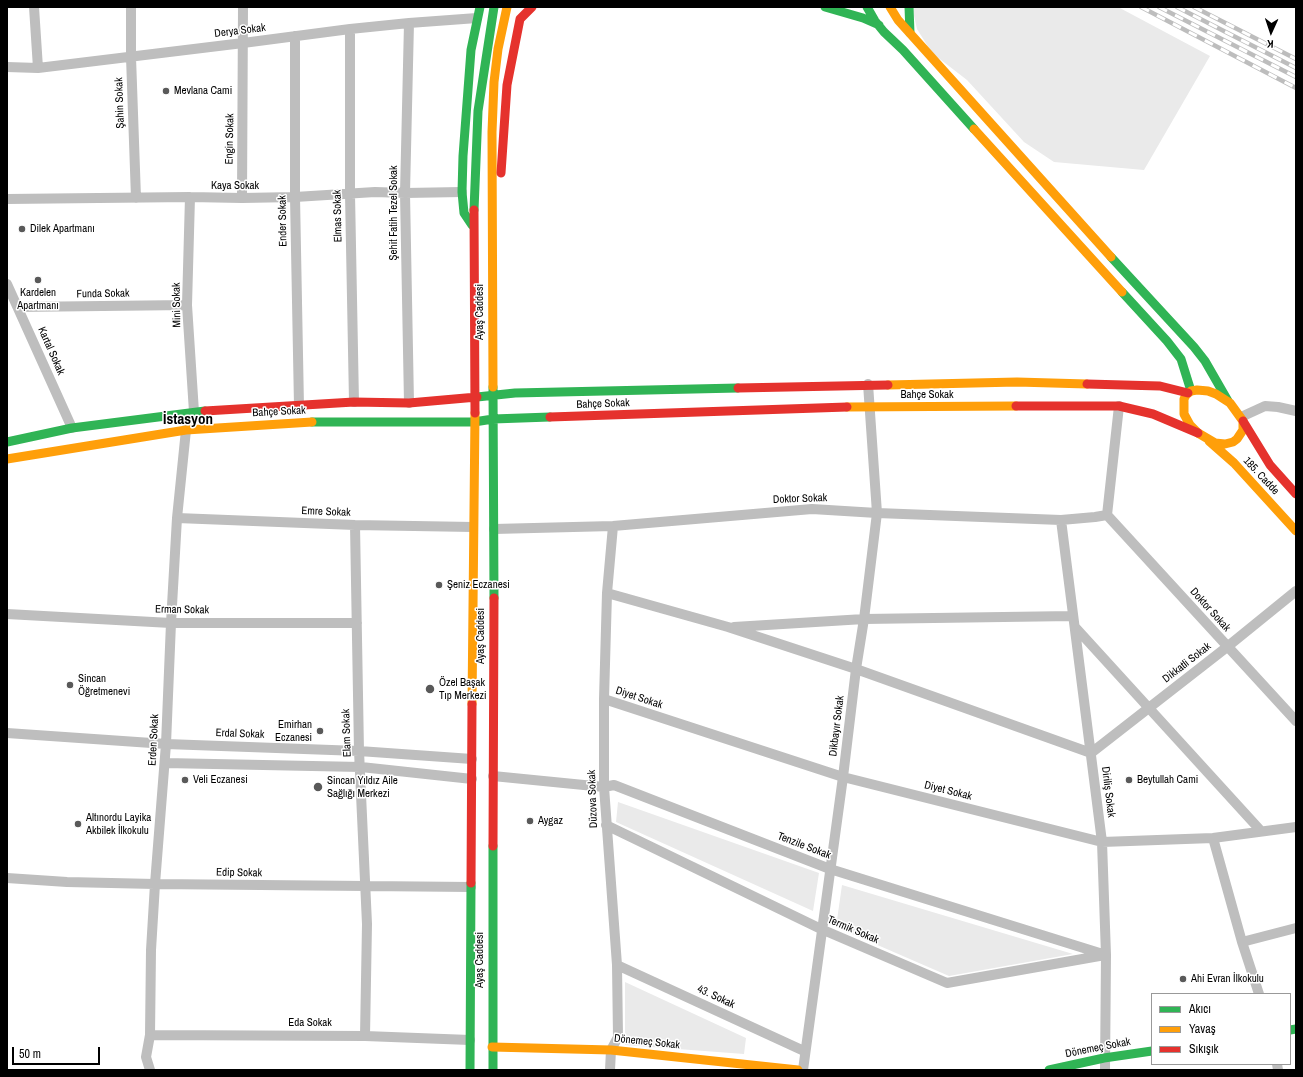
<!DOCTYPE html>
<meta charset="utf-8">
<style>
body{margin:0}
#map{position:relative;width:1303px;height:1077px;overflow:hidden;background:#fff;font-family:"Archivo Narrow",sans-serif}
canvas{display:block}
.frame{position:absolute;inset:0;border:8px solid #000;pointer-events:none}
.legend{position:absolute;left:1151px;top:993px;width:140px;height:72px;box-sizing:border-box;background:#fff;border:1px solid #999;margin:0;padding:5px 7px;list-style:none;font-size:12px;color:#000}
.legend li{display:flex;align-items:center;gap:8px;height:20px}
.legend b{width:20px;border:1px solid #999}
.north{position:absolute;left:1251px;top:12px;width:40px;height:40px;-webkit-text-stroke:3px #fff;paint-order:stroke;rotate:183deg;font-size:11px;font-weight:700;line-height:16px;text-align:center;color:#000}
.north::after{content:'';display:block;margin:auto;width:14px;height:18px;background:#000;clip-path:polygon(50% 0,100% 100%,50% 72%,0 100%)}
.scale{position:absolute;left:12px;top:1047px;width:88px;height:18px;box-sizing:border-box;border:2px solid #000;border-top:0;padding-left:5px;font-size:12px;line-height:14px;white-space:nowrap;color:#000;-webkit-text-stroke:3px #fff;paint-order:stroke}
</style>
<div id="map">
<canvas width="1303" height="1077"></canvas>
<div class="frame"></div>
<ul class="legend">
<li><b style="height:5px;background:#30b455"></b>Akıcı</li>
<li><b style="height:5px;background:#ff9f0a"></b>Yavaş</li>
<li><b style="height:5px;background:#e5322d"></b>Sıkışık</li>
</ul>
<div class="north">K</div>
<div class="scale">50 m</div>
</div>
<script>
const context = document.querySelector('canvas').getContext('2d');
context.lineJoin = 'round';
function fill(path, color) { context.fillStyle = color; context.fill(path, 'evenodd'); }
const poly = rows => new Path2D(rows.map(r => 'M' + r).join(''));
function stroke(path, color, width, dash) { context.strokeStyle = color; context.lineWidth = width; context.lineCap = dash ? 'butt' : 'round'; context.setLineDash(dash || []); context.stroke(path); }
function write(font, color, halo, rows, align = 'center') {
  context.font = font + ' "Archivo Narrow",sans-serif'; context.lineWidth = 3; context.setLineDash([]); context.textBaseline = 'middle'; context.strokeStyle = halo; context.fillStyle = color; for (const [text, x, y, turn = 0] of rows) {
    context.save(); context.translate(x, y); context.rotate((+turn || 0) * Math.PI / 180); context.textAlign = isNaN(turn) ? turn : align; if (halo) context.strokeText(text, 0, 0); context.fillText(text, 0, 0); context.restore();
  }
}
fill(poly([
 [912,7,1118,7,1210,56,1144,170,1054,162,1024,142,967,80,932,53,917,29],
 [618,802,819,873,813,911,616,822],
 [842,885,1073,954,949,976,836,927],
 [625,982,746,1038,744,1054,625,1045]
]), '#eaeaea');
stroke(poly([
 [34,7,38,68],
 [131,7,131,57,136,198],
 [409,23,405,193,409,403],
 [350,29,350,194,354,402],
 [295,36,295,197,299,406],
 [7,67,38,68,243,43,350,29,409,23,477,18],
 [242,198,243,7],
 [7,199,190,197,242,198,295,197,375,192,405,193,462,192],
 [7,284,72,428],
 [18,307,187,305],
 [1241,417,1265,406,1278,407,1296,411],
 [1107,515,1119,406],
 [177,518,355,525,473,527],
 [1061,520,1102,842,1106,955,1105,1070],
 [355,525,359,751,367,924,365,1036],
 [494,529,613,526,812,509,877,513,1061,520,1095,517,1107,515,1296,721],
 [607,593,728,627,856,669,1091,753,1227,647,1296,591],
 [7,614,171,623,357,623],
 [734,627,864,619,1073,616],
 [1075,627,1261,831],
 [604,699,843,777,1102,842,1213,838,1296,827],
 [7,733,166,744,359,751,472,759],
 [165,763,361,767,472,779],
 [493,776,604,787,614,785,830,869,1106,955],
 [606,825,821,929,947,983,1105,955],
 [1213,838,1242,942,1259,994],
 [7,878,67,882,155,884,471,887],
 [1242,942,1296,928],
 [617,965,804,1051],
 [150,1035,365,1036,470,1040],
 [1277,1064,1278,1070],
 [150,1070,146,1057,150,1035,151,950,155,884,166,744,171,623,177,518,186,430,194,412,187,305,190,197],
 [610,1070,611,1050,618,1037,617,965,604,787,604,699,607,593,613,526],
 [803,1070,843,777,856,669,864,619,877,513,868,384]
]), '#bebebe', 10);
stroke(poly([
 [825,7,863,18,879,25],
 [867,7,875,21,884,32,903,50,974,129],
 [909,7,910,33],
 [474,210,478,111,494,7],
 [472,225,464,213,462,192,463,156,471,50,480,7],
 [1111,257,1194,347,1205,361,1228,401],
 [1122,292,1167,341,1181,359,1191,391],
 [493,387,494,598],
 [477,397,515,393,738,388],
 [312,422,474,422,493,419,550,417],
 [7,442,72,428,205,411],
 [1290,1030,1296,1029],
 [470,1070,471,883],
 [493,1070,493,846],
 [1049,1070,1104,1058,1152,1051]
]), '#30b455', 9);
stroke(poly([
 [890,7,898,20,1111,257],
 [974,129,1122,292],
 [888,385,1017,382,1087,384],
 [493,387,492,132,494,82,498,49,507,7],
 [1197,390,1208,391,1216,394,1230,403,1243,421,1243,430,1237,439,1233,442,1225,444,1215,443,1198,433,1190,425,1184,414,1184,399,1186,395,1191,391,1197,390],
 [847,407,1016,406],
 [1209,441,1234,463,1296,531],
 [7,459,186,430,312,422],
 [472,704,475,413],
 [492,1047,611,1050,798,1070]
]), '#ff9f0a', 9);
stroke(poly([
 [501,173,507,85,520,19,532,7],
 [474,210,475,413],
 [1087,384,1160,386,1188,393],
 [738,388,888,385],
 [1016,406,1119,406,1153,414,1198,433],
 [205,411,354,402,409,403,477,397],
 [550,417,847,407],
 [1243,421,1270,465,1296,494],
 [493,846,494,598],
 [471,883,472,704]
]), '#e5322d', 9);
const rail = poly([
 [1141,7,1296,88],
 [1159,7,1296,77],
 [1177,7,1296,68],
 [1194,7,1296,59]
]);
stroke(rail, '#bdbdbd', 4.5);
stroke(rail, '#fff', 3, [9]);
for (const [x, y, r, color] of [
 [166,91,4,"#595959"],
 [22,229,4,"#595959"],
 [38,280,4,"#595959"],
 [439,585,4,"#595959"],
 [70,685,4,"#595959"],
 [430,689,5,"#595959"],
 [320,731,4,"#595959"],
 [185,780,4,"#595959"],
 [1129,780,4,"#595959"],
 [318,787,5,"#595959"],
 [530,821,4,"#595959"],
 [78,824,4,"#595959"],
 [1183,979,4,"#595959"]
]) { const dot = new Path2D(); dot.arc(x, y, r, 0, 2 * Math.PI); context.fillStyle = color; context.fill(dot); stroke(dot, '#fff', 1.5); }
write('11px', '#000', '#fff', [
 ["Derya Sokak",240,31,-7],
 ["Şahin Sokak",120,103,-92],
 ["Engin Sokak",230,139,-89],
 ["Kaya Sokak",235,186],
 ["Şehit Fatih Tezel Sokak",394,213,-90],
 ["Elmas Sokak",338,216,-91],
 ["Ender Sokak",283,221,-91],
 ["Funda Sokak",103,294,-1],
 ["Mini Sokak",177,305,-91],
 ["Ayaş Caddesi",480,312,-90],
 ["Kartal Sokak",51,351,66],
 ["Bahçe Sokak",927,395],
 ["Bahçe Sokak",603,404,-2],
 ["Bahçe Sokak",279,412,-3],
 ["185. Cadde",1261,476,47],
 ["Doktor Sokak",800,499,-2],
 ["Emre Sokak",326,512,2],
 ["Erman Sokak",182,610,1],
 ["Doktor Sokak",1210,610,48],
 ["Ayaş Caddesi",481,636,-90],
 ["Dikkatli Sokak",1187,663,-38],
 ["Diyet Sokak",639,698,18],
 ["Dikbayır Sokak",837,726,-83],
 ["Elam Sokak",347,733,-92],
 ["Erdal Sokak",240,734,2],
 ["Erden Sokak",154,740,-87],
 ["Diyet Sokak",948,791,14],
 ["Diriliş Sokak",1108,792,83],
 ["Düzova Sokak",593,799,-92],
 ["Tenzile Sokak",804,846,21],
 ["Edip Sokak",239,873,1],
 ["Termik Sokak",853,930,23],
 ["Ayaş Caddesi",480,960,-90],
 ["43. Sokak",716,997,25],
 ["Eda Sokak",310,1023],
 ["Dönemeç Sokak",647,1042,6],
 ["Dönemeç Sokak",1098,1048,-11]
]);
write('11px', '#000', '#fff', [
 ["Mevlana Cami",174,91],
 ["Dilek Apartmanı",30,229],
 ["Kardelen",38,293,"center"],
 ["Apartmanı",38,306,"center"],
 ["Şeniz Eczanesi",447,585],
 ["Sincan",78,679],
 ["Öğretmenevi",78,692],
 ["Özel Başak",439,683],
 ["Tıp Merkezi",439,696],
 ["Emirhan",312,725,"right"],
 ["Eczanesi",312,738,"right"],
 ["Veli Eczanesi",193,780],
 ["Beytullah Cami",1137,780],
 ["Sincan Yıldız Aile",327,781],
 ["Sağlığı Merkezi",327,794],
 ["Altınordu Layika",86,818],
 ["Akbilek İlkokulu",86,831],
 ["Aygaz",538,821],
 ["Ahi Evran İlkokulu",1191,979]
], 'left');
write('bold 15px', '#000', '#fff', [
 ["İstasyon",188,420]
]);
</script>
